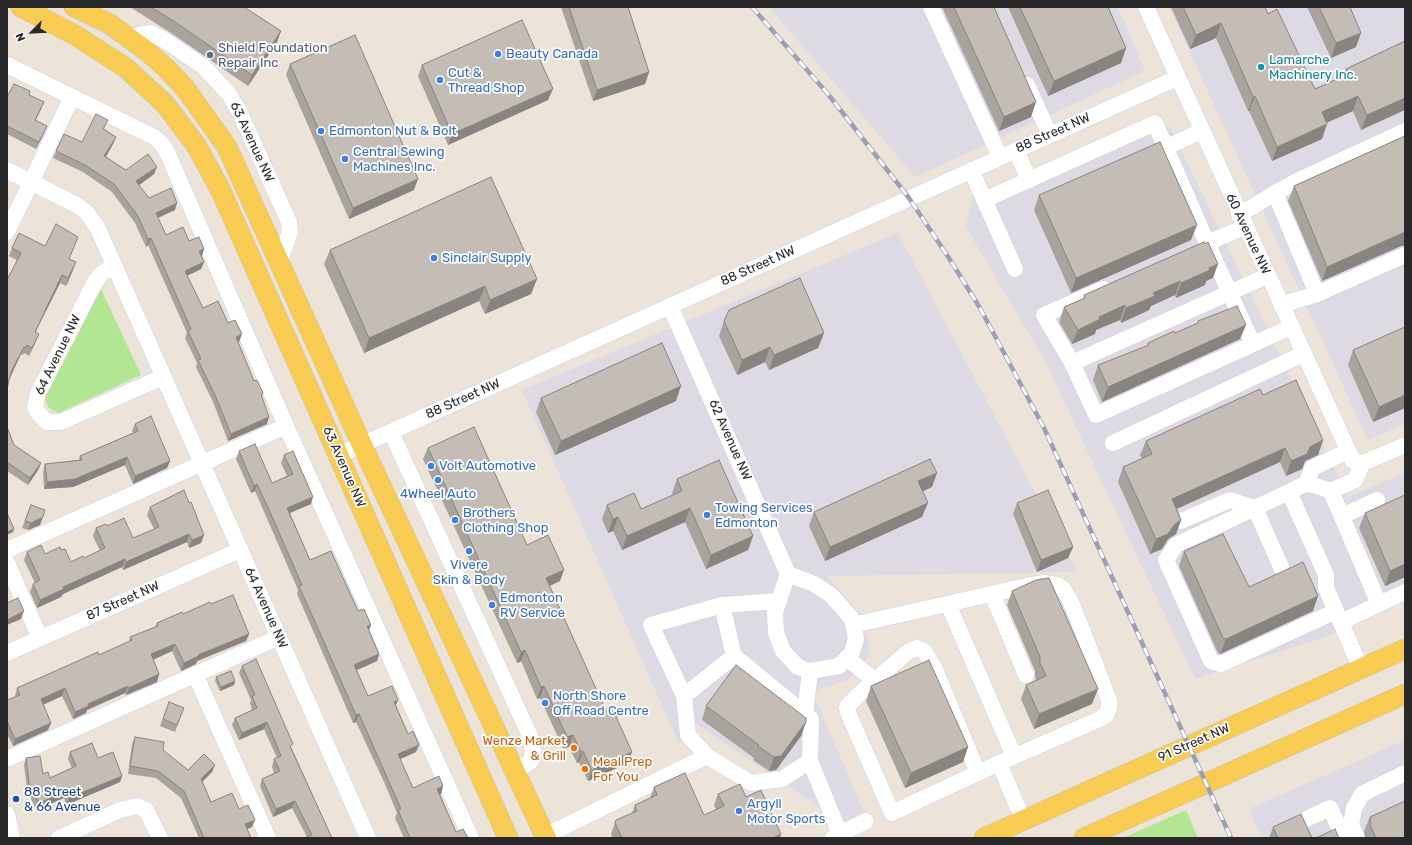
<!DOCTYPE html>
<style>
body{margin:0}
#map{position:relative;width:1412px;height:845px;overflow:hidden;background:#ece3d9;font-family:Rubik,sans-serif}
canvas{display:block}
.frame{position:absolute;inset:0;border:8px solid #292929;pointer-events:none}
.north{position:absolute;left:12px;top:12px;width:40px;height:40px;-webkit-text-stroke:3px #fff;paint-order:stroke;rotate:246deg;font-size:11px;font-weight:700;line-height:16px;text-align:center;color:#292929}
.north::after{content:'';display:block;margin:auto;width:14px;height:18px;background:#292929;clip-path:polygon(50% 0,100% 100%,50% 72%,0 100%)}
</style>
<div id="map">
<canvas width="1412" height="845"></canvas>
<div class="frame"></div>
<div class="north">N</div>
</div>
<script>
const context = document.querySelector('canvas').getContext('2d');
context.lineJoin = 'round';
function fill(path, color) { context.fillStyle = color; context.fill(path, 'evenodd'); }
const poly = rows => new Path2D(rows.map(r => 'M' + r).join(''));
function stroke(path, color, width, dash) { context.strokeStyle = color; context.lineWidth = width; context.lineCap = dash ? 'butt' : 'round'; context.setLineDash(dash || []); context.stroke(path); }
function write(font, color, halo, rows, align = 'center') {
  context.font = font + ' Rubik,sans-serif'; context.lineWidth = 3.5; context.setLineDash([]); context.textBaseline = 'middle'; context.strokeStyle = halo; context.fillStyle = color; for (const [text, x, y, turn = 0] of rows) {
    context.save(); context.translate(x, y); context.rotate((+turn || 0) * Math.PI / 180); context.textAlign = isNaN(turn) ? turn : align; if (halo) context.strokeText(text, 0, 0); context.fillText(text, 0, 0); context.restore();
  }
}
fill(poly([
 [769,7,1118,7,1145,71,915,177],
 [1169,7,1405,7,1405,424,1368,440],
 [1149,122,1170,127,1348,497,1405,473,1405,602,1323,638,1195,679,1044,359,966,227,973,195],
 [898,233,1077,572,827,576,860,614,871,653,848,680,812,691,870,826,853,830,692,721,679,744,522,390],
 [1405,740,1405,838,1261,838,1249,809]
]), '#dddae4');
fill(poly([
 [101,289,141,375,58,413,48,407,45,397],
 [1186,810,1198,838,1123,838]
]), '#b2e692');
const minor = poly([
 [931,7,1000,157],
 [1146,7,1353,461,1363,463,1405,445],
 [128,37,150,33,166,41,204,67,229,94,240,113,289,222,290,232,280,260],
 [7,65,154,137,161,143,167,152,286,426,471,838],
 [1027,85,1050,135],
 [1165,148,1201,131],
 [1016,150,1029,180],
 [7,170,77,205,87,213,98,229,368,838],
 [971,170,1015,269],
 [1275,193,1297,181,1405,131],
 [984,200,1155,123,1207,243,1245,227],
 [1239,215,1275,193,1317,294,1281,305],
 [7,232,72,97],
 [1208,245,1253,344],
 [114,266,102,273,95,282,38,393,35,407,38,413,47,422,61,422,163,377],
 [1267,276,1072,363,1096,415,1291,327],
 [1317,294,1405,255],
 [670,306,788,574,814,584,831,595,852,619,856,638,852,653,839,666,810,671,798,667,783,651,776,633,775,612,788,574],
 [1072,363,1044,315,1103,289],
 [391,432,530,736,533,751,531,761,526,765,514,770],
 [1113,443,1303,354],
 [339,455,1177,78],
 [1307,483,1331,491,1355,480,1363,463],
 [1331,491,1379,604,1341,622],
 [1289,492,1307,483,1312,468,1348,451],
 [1342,516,1377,500],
 [1181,521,1230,500,1255,508,1281,567],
 [7,550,286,426],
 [7,563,40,638],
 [992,594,1026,675],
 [948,604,1014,756],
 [1379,604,1405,592],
 [722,605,651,625,684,696,688,735,707,756,751,783,782,779,810,761,840,834,833,838],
 [1336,611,1221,664,1211,661,1166,560,1176,545,1289,492,1326,575,1326,588,1361,669],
 [853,625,1031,585,1045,583,1057,585,1063,589,1070,600,1083,632,1109,700,1109,708,1106,715,1100,719,999,763,1023,820],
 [7,653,240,550],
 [734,656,722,605,779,601],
 [847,658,875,681],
 [195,674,268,838],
 [684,696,734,656,811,719,810,761],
 [805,714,810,671],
 [7,759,279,637],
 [978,773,934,667,924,651,917,648,909,651,858,695,847,707,849,715,892,813,999,763],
 [7,814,12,838],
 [1302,821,1330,808,1344,838],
 [545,836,707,756],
 [59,838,120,810,137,806,146,810,160,838],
 [842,838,840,834,866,821],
 [1357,838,1351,825,1354,808,1362,794,1405,773]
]);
const major = poly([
 [21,7,75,35,126,68,165,104,196,145,221,191,508,838],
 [74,7,110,24,148,52,167,69,185,88,227,147,362,445,546,838],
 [984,838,1405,649],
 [1084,838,1405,694]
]);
stroke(minor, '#ced3e3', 17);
stroke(major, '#c7c7c7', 21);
stroke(minor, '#fff', 16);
stroke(major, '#f8cb52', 20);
const rail = poly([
 [752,7,828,94,909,198,949,258,980,308,1044,428,1231,838]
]);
stroke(rail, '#9ca0b4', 4.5);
stroke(rail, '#fff', 3, [9]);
fill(poly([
 [130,7,244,7,281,31,277,42,248,86,171,33],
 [561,7,628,7,649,72,645,84,593,101],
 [942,7,994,7,1031,117,999,131],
 [1008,7,1108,7,1126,48,1121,63,1048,96],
 [1171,7,1265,7,1268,14,1315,89,1343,77,1346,69,1405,41,1361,130,1353,111,1326,123,1322,139,1272,161,1249,111,1248,111,1216,38,1190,49],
 [1307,7,1350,7,1356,47,1331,58],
 [290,64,414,190,349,219,286,75],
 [422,65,548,100,448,145,418,76],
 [29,95,44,102,35,121,44,133,36,149,7,134,7,97],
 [105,127,104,129,116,137,113,144,106,157,126,170,154,174,139,185,149,198,175,210,158,218,166,235,189,241,204,249,201,256,204,262,201,269,187,276,203,308,228,323,239,342,238,342,254,381,263,393,262,396,267,424,228,441,213,402,196,367,197,363,185,338,187,333,148,245,146,247,135,223,112,192,83,172,53,158,56,151,82,142],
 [1405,136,1405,246,1401,246,1322,281,1288,201,1294,186],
 [1039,195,1191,240,1071,293,1034,210],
 [78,237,69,259,73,270,66,286,60,283,35,332,36,341,29,356,24,353,23,355,21,354,10,377,7,389,7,280,17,260,9,256,12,248,45,246],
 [1205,244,1213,278,1206,281,1205,285,1176,298,1175,295,1151,306,1149,310,1121,323,1120,320,1096,330,1095,334,1072,344,1059,322,1064,307,1083,299,1084,295],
 [330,250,537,279,531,294,485,314,479,301,364,353,324,264],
 [724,321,824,333,818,348,769,370,765,362,737,375,719,336],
 [1198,321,1240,339,1102,402,1093,380,1098,365,1147,346,1148,343,1175,333,1197,324],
 [1353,350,1405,408,1373,422,1348,365],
 [1263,395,1323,440,1318,455,1305,461,1302,469,1286,476,1280,462,1177,509,1181,520,1176,534,1168,539,1162,549,1150,554,1118,482,1123,467,1142,459,1140,455,1146,441],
 [541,398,676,401,555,455,536,412],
 [135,424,170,461,167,468,133,484,125,465,73,487,44,489,43,471,45,464,79,460,80,456,133,433,132,431],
 [7,427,14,445,41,463,38,470,28,485,7,471],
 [428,448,527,545,560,581,550,586,628,763,588,781,579,762,577,763,569,747,563,748,540,698,537,699,521,661,517,663,423,459],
 [239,451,272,483,287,476,281,463,284,455,311,504,290,513,310,560,371,625,369,630,379,654,377,661,357,670,368,696,396,706,416,752,400,759,413,788,443,786,441,794,440,794,456,832,468,838,404,838,395,818,397,813,384,782,356,722,353,723,317,640,297,594,298,590,255,491,251,493,236,459],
 [677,479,753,536,748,550,706,569,685,522,622,550,613,531,608,533,602,519,607,505,641,509,673,495,672,493],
 [932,487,922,491,922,517,825,561,809,526,814,512],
 [1017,503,1073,547,1068,558,1037,572,1013,514],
 [31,505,40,525,28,530,22,528],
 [150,507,204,535,201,543,189,548,187,542,123,570,122,567,63,594,61,597,37,608,30,592,33,584,35,583,24,560,27,552,45,554,61,550,71,562,84,558,100,551,93,536,96,528,107,526,133,538,154,529,147,515],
 [1365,513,1405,577,1385,586,1359,528],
 [1184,551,1249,587,1313,611,1220,654,1218,653,1179,566],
 [1012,591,1092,704,1034,729,1021,699,1026,685,1036,680,1035,677,1035,671,1007,605],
 [211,604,249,634,246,641,197,661,196,664,181,671,172,651,153,660,159,674,157,682,126,695,125,693,87,710,86,713,73,719,62,696,43,705,51,723,48,730,13,746,7,734,7,700,15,697,15,696,17,688,99,655,129,642,130,637,155,627,157,623],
 [242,666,292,749,332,838,307,837,292,808,273,817,260,786,262,779,274,773,272,767,274,759,277,758,264,729,239,740,232,725,235,718,252,710,250,703,251,700,239,673],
 [216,677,235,681,234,685,220,691,215,681],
 [871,686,968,747,963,762,905,788,866,701],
 [169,702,184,708,175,732,160,726],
 [706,706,806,722,801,736,776,770,769,771,753,760,754,758,702,720],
 [135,737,163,750,188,770,215,765,212,772,202,782,211,802,239,809,252,827,247,829,251,838,199,838,181,798,156,778,128,774,132,744],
 [70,752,98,758,122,776,120,782,66,805,64,798,36,810,27,789,24,765,26,758,43,774,50,778,72,768,68,759],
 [654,787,704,815,716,810,714,805,718,794,746,797,780,838,613,838,611,834,616,820,632,813,635,805,650,798],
 [1370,817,1405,838,1365,838,1364,831],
 [1273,827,1312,838,1269,838]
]), '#a9a39d');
fill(poly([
 [1221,23,1216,38,1190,49,1196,35],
 [281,31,277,42,248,86,252,75],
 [1361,33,1356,47,1331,58,1336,43],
 [1126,48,1121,63,1048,96,1054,81],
 [649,72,645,84,593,101,597,90],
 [553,89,548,100,448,145,452,134],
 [1255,96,1249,111,1248,111,1253,97],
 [1358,96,1353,111,1317,127,1322,112],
 [1405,98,1405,110,1361,130,1367,115],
 [44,102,41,109,32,128,35,120],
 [1036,102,1031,117,999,131,1004,117],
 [1327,124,1322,139,1272,161,1277,147],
 [47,126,44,133,36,149,39,142],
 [116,137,113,144,102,163,104,156],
 [157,167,154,174,134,189,136,181],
 [418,179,414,190,349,219,353,208],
 [177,203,175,210,153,220,156,213],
 [1197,225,1191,240,1071,293,1076,278],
 [1405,232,1405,246,1401,246,1322,281,1327,267],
 [151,238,148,245,146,247,148,239],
 [204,249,202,256,196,258,199,251],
 [76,262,73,270,66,286,68,278],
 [204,262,201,269,182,278,185,271],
 [1218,264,1213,278,1206,281,1205,285,1176,298,1181,283,1209,268],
 [62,275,60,283,32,339,35,332],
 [537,279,531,294,485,314,490,300],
 [1180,281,1175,295,1151,306,1149,310,1121,323,1126,308,1153,293],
 [485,286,479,301,364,353,369,338],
 [1125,305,1120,320,1096,330,1095,334,1072,344,1078,330,1099,317],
 [1246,325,1240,339,1102,402,1108,387],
 [824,333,818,348,769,370,774,355],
 [39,334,36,341,29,356,32,348],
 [242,334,239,342,234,344,236,337],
 [24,347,21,354,9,380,11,372],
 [770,347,765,362,737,375,742,360],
 [681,386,676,401,555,455,561,441],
 [1405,395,1405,408,1373,422,1379,407],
 [269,417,267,424,228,441,231,434],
 [1323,440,1318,455,1305,461,1302,469,1286,476,1291,461,1310,447],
 [1285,448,1280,462,1167,513,1172,499],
 [127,457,125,465,73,487,44,489,47,482],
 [170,461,167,468,133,484,135,476],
 [41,463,38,470,28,485,30,478],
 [937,473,932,487,913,496,918,481],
 [257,484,255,491,251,493,254,486],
 [313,497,311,504,285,515,287,508],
 [928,503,922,517,825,561,830,547],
 [690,508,685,522,622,550,627,536],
 [43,517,40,525,28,530,31,523],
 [618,517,613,531,608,533,613,519],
 [1181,520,1176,534,1168,539,1162,549,1150,554,1156,539,1174,525],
 [14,529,13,532,7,535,7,532],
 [189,534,187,542,123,570,126,562],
 [204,535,201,543,189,548,192,540],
 [753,536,748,550,706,569,711,555],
 [1073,547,1068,558,1037,572,1041,560],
 [125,559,122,567,63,594,61,597,37,608,40,600,63,587],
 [1405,564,1405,577,1385,586,1390,571],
 [564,570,560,581,542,589,546,578],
 [1318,596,1313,611,1220,654,1226,639],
 [24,611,21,619,7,625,7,620],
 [371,625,368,632,367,626],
 [249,634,246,641,197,661,196,664,181,671,184,663,198,655],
 [175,644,172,651,148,662,151,654],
 [525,650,521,661,517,663,521,652],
 [379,654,377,661,352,672,354,665],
 [159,674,157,682,126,695,129,688],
 [235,681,234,685,220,691,221,687],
 [128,686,125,693,87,710,86,713,73,719,75,712,88,704],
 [544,686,540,698,537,699,541,687],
 [65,688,62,696,38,707,41,699],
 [1098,689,1092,704,1034,729,1039,714],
 [398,700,395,707,394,702],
 [359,714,356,722,353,723,356,715],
 [267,722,264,729,239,740,242,733],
 [806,722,801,736,776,770,769,771,774,757],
 [51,723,48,730,13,746,15,739],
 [573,735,569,747,563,748,567,737],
 [419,745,416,752,396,761,398,754],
 [968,747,963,762,905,788,911,773],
 [583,751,579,762,577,763,581,752],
 [632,752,628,763,588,781,592,770],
 [215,765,212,772,198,786,201,779],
 [122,776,120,782,66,805,69,798],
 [443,786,441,794,435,796,437,789],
 [66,791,64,798,36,810,39,803],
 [295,801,292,808,273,817,276,809],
 [255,820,252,827,242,831,245,824],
 [781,834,780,838,773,838]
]), '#89847f');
const building = poly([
 [151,7,244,7,281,31,252,75,175,22,151,7],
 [569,7,628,7,649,72,597,90,569,7],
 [954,7,994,7,1036,102,1004,117,954,7],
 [1020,7,1108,7,1126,48,1054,81,1020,7],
 [1183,7,1265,7,1268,14,1277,9,1315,89,1348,74,1346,69,1405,41,1405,98,1367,115,1358,96,1322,112,1327,124,1277,147,1255,96,1253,97,1221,23,1196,35,1183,7],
 [1319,7,1350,7,1361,33,1336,43,1319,7],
 [522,20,553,89,452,134,422,65,522,20],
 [355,35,418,179,353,208,290,64,355,35],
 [14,84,30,91,29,95,44,102,35,120,47,126,39,142,7,126,7,97,14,84],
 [96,114,108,120,103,129,116,137,104,156,126,170,148,154,157,167,136,181,149,198,171,188,177,203,156,213,166,235,183,227,189,241,199,237,204,249,199,251,204,262,185,271,203,308,218,301,228,323,235,320,242,334,236,337,254,381,257,380,263,393,261,394,269,417,231,434,215,395,198,360,201,359,188,331,191,329,151,238,148,239,138,216,114,184,85,165,56,151,64,134,82,142,96,114],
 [1405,136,1405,232,1327,267,1294,186,1405,136],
 [1160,142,1197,225,1076,278,1039,195,1160,142],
 [491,177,537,279,490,300,485,286,369,338,330,250,491,177],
 [56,224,78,237,69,259,76,262,68,278,62,275,35,332,39,334,32,348,27,345,26,348,24,347,11,372,7,389,7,340,8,339,7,338,7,280,21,253,12,248,19,233,45,246,56,224],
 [1204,242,1205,244,1208,242,1218,264,1209,268,1210,270,1181,283,1180,281,1153,293,1155,296,1126,308,1125,305,1099,317,1100,319,1078,330,1064,307,1085,298,1084,295,1204,242],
 [800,278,824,333,774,355,770,347,742,360,724,321,729,310,800,278],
 [1237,306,1246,325,1108,387,1098,365,1149,345,1148,343,1174,331,1175,333,1198,323,1198,321,1237,306],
 [1405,327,1405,395,1379,407,1353,350,1405,327],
 [662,343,681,386,561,441,541,398,662,343],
 [1296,380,1323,440,1310,447,1307,454,1291,461,1285,448,1172,499,1181,520,1174,525,1168,534,1156,539,1123,467,1152,454,1146,441,1260,389,1263,395,1296,380],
 [151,416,170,461,135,476,127,457,75,479,47,482,45,464,82,460,80,456,138,431,135,424,151,416],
 [7,427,14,445,41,463,30,478,7,462,7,427],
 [474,427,527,545,548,535,564,570,546,578,607,713,613,710,632,752,592,770,583,751,581,752,573,735,567,737,544,686,541,687,525,650,521,652,428,448,474,427],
 [255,444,272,483,293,474,284,455,293,451,313,497,287,508,310,560,331,551,358,611,364,609,371,625,367,626,379,654,354,665,368,696,392,686,398,700,394,702,408,734,413,731,419,745,398,754,413,788,439,776,443,786,437,789,456,832,463,829,468,838,410,838,398,810,401,809,386,775,359,714,356,715,320,633,299,586,302,585,270,512,257,484,254,486,239,451,255,444],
 [930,459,937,473,918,481,928,503,830,547,814,512,930,459],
 [719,460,753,536,711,555,690,508,627,536,618,517,613,519,607,505,634,493,641,509,682,491,677,479,719,460],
 [184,490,189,503,191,502,204,535,192,540,189,534,126,562,125,559,63,587,64,589,40,600,33,584,40,580,27,552,41,545,45,554,60,547,61,550,65,549,71,562,83,556,84,558,105,548,96,528,106,524,107,526,124,518,133,538,159,527,150,507,184,490],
 [1048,490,1073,547,1041,560,1017,503,1048,490],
 [1405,495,1405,564,1390,571,1365,513,1405,495],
 [31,505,45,510,43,517,31,523,25,521,31,505],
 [7,513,14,529,7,532,7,513],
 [1223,534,1249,587,1303,562,1318,596,1226,639,1223,638,1184,551,1223,534],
 [1049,578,1098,689,1039,714,1026,685,1046,676,1040,663,1040,657,1012,591,1036,580,1049,578],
 [233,595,249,634,198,655,199,656,184,663,175,644,151,654,159,674,129,688,128,686,88,704,89,706,75,712,65,688,41,699,51,723,15,739,7,721,7,700,20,695,17,688,98,652,99,655,132,640,130,637,158,626,157,623,182,612,183,614,210,602,211,604,233,595],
 [18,598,24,611,7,620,7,603,18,598],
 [256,659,293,744,290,746,332,838,304,838,312,835,295,801,276,809,262,779,280,771,274,759,281,756,267,722,242,733,235,718,257,708,252,696,255,695,242,666,256,659],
 [929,660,968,747,911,773,871,686,929,660],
 [736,665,806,718,806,722,781,756,774,757,758,746,759,745,706,706,736,665],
 [231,671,235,681,221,687,216,677,231,671],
 [169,702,184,708,177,725,163,719,169,702],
 [135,737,164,742,163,750,188,770,204,754,215,765,201,779,211,802,232,793,239,809,248,805,255,820,245,824,251,838,204,838,184,791,158,771,130,766,135,737],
 [92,743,98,758,113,752,122,776,69,798,66,791,39,803,29,782,26,758,40,756,43,774,48,772,50,778,76,766,70,752,92,743],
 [685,773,704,815,724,806,718,794,740,784,746,797,761,790,781,834,773,838,622,838,615,823,616,820,637,811,635,805,657,795,654,787,685,773],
 [1405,801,1405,838,1376,838,1371,827,1370,817,1405,801],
 [1301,814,1312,838,1278,838,1273,827,1301,814],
 [1335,829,1339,838,1316,838,1335,829]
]);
fill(building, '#c4bdb6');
stroke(building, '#89847f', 1);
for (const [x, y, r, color] of [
 [498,54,4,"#3f7fe0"],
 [210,55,4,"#5c6f8a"],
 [1261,67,4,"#0f9aa8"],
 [440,80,4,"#3f7fe0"],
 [321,131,4,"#3f7fe0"],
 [345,159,4,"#3f7fe0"],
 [434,258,4,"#3f7fe0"],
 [431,466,4,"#3f7fe0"],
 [438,480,4,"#3f7fe0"],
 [707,515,4,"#3f7fe0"],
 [455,520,4,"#3f7fe0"],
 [469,551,4,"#3f7fe0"],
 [492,605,4,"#3f7fe0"],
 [545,703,4,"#3f7fe0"],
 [574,748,4,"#e8710a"],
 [585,769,4,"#e8710a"],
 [16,799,4,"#1a4fb4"],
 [739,811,4,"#3f7fe0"]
]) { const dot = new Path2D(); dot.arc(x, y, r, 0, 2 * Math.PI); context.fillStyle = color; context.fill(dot); stroke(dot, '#fff', 1.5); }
write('13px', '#4e5e75', '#fff', [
 ["Shield Foundation",218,48],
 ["Repair Inc",218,63]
], 'left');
write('13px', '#366cbe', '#fff', [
 ["Beauty Canada",506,54],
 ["Cut &",448,73],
 ["Thread Shop",448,88],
 ["Edmonton Nut & Bolt",329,131],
 ["Central Sewing",353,152],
 ["Machines Inc.",353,167],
 ["Sinclair Supply",442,258],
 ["Volt Automotive",439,466],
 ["4Wheel Auto",438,494,"center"],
 ["Towing Services",715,508],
 ["Edmonton",715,523],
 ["Brothers",463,513],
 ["Clothing Shop",463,528],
 ["Vivere",469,565,"center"],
 ["Skin & Body",469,580,"center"],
 ["Edmonton",500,598],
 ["RV Service",500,613],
 ["North Shore",553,696],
 ["Off Road Centre",553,711],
 ["Argyll",747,804],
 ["Motor Sports",747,819]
], 'left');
write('13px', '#0d838f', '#fff', [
 ["Lamarche",1269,60],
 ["Machinery Inc.",1269,75]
], 'left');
write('13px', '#292929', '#fff', [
 ["88 Street NW",1053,133,-24],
 ["63 Avenue NW",252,142,65],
 ["60 Avenue NW",1248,234,65],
 ["88 Street NW",758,266,-24],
 ["64 Avenue NW",58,355,-64],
 ["88 Street NW",463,399,-24],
 ["62 Avenue NW",730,440,66],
 ["63 Avenue NW",344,467,66],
 ["87 Street NW",123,601,-24],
 ["64 Avenue NW",266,608,66],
 ["91 Street NW",1194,743,-24]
]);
write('13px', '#c56008', '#fff', [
 ["Wenze Market",566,741],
 ["& Grill",566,756],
 ["Meal Prep",593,762,"left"],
 ["For You",593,777,"left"]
], 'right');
write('13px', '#164399', '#fff', [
 ["88 Street",24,792],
 ["& 66 Avenue",24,807]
], 'left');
</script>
